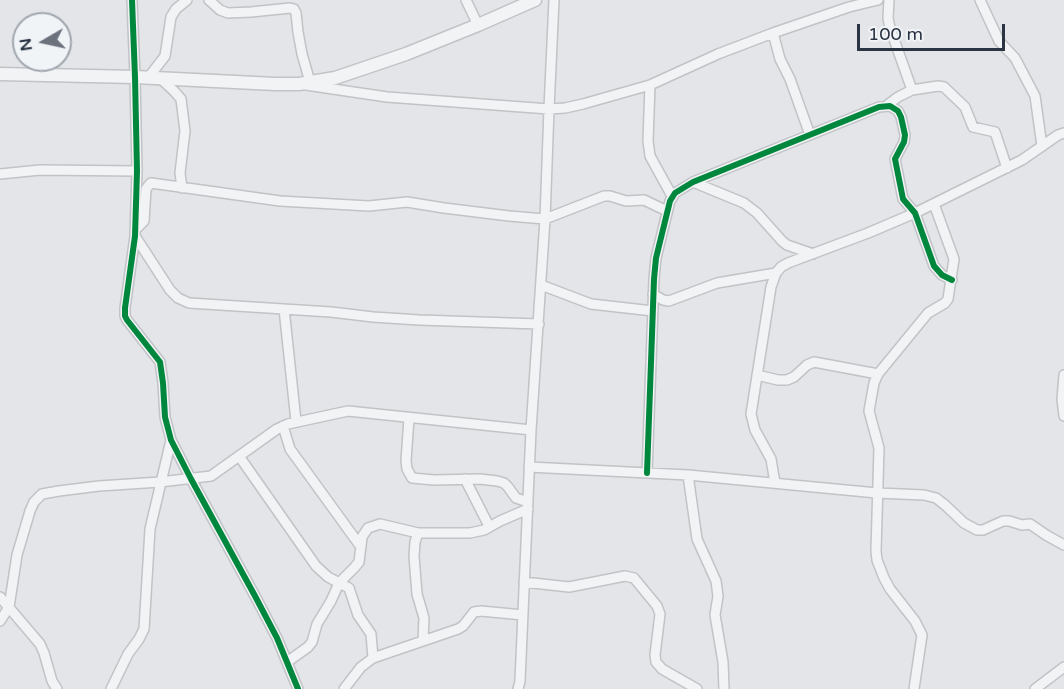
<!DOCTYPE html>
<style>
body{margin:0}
#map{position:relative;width:1064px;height:689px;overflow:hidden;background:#e3e5e8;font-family:"Varela Round",sans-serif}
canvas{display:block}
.north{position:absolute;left:12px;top:12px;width:60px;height:60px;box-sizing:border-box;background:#f1f4f7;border:2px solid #a1a7af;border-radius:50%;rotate:261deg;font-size:16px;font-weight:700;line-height:24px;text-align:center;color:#2a3442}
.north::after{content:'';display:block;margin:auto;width:21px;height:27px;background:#6b727c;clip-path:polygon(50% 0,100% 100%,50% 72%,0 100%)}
.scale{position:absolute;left:857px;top:24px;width:148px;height:27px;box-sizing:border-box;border:3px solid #2a3442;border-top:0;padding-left:8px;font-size:18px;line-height:21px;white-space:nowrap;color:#2a3442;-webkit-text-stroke:4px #f1f4f7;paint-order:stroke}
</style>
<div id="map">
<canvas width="1064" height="689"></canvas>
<div class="north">N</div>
<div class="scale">100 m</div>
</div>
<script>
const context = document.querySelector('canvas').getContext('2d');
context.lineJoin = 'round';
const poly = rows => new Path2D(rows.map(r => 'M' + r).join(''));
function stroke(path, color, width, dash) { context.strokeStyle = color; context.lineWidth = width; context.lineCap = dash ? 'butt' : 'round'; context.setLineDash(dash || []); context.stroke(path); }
const minor = poly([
 [132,0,135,77,137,171,135,236,125,308,125,316,127,320,160,362,163,383,165,417,171,440,191,479,255,596,277,638,298,689],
 [209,0,220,10,228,13,251,12,290,8,294,9,296,13,298,32,302,54,310,82],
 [466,0,478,25],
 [889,0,888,18,890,28,912,90],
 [980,0,999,41,1015,58,1035,96,1042,146],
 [773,33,780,59,790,79,810,135],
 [148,78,165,56,171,17,176,9,187,0],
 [160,78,174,91,181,99,185,131,180,173,182,188],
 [306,85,387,97,549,109,565,108,583,104,650,85,718,54,773,33,849,7,878,0],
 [650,85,648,141,650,156,672,196],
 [886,106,898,97,912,90,938,86,944,87,965,107,973,127,995,132,1007,168],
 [0,174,40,170,137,171],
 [693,182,744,203,757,213,782,241,787,245,813,254],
 [135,230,144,221,146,189,149,185,151,183,280,201,369,206,407,202,444,208,509,216,545,219,604,196,610,196,626,201,644,200,667,211],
 [135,236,170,290,178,298,189,303,331,312,373,317,419,320,539,324],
 [541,285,591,304,653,311],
 [653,294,663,300,669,301,717,283,776,273],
 [284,309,296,421],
 [757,375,778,380,787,380,794,377,807,365,814,362,878,374],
 [1064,375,1062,399,1064,416],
 [409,418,406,461,407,469,412,478,434,480,480,479,497,481,504,483,508,487,516,498,528,502],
 [283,426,290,449,361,547],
 [239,456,316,566,328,577,349,588,358,615,371,634,373,658],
 [529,467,688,475,877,493,924,495,936,498,945,505,964,523,977,530,983,530,1003,521,1009,521,1022,525,1030,524,1046,535,1064,545],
 [647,473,654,279,656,258,670,201,675,193,693,182,879,107,890,106,898,111,901,117,905,135,904,142,895,159,903,199,915,213,934,266,942,275,952,280],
 [688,475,697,539,716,581,718,596,715,615,723,662,724,689],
 [465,479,489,526],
 [775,483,771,459,755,430,751,414,771,287,776,273,781,267,788,263,868,233,915,213,1022,160,1058,135,1064,133],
 [418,533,415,542,414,556,417,594,424,618,423,640],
 [524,582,569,587,625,576,634,578,657,606,660,614,655,655,656,662,662,669,697,689],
 [0,597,40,644,44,653,52,681,57,689],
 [0,621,9,607,17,555,30,511,34,502,42,494,59,491,99,486,160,482,211,476,277,429,288,424,348,411,531,430],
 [287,662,308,647,312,642,317,624,331,601,339,583,354,568,359,562,362,537,368,528,380,524,418,533,470,533,484,530,500,521,528,509],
 [111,689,128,654,139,639,144,629,150,529,171,440],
 [344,689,361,667,373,658,458,629,463,626,474,612,481,611,523,615],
 [518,689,520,681,531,430,545,219,549,109,554,0],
 [914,689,922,635,915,621,890,589,884,578,877,560,876,551,879,448,869,411,874,383,878,374,928,313,945,303,948,299,954,259,934,204],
 [1035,689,1064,667]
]);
const tertiary = poly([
 [0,74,135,77,275,84,299,84,335,78,406,54,478,25,535,0]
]);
stroke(minor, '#c1c3c6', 12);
stroke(tertiary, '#c1c3c6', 15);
stroke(minor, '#f2f3f5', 9);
stroke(tertiary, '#f2f3f5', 12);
stroke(poly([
 [132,0,135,77,137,171,135,236,125,308,125,316,127,320,160,362,163,383,165,417,171,440,191,479,255,596,277,638,298,689],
 [647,473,654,279,656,258,670,201,675,193,693,182,879,107,890,106,898,111,901,117,905,135,904,142,895,159,903,199,915,213,934,266,942,275,952,280]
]), '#00873e', 6);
</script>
